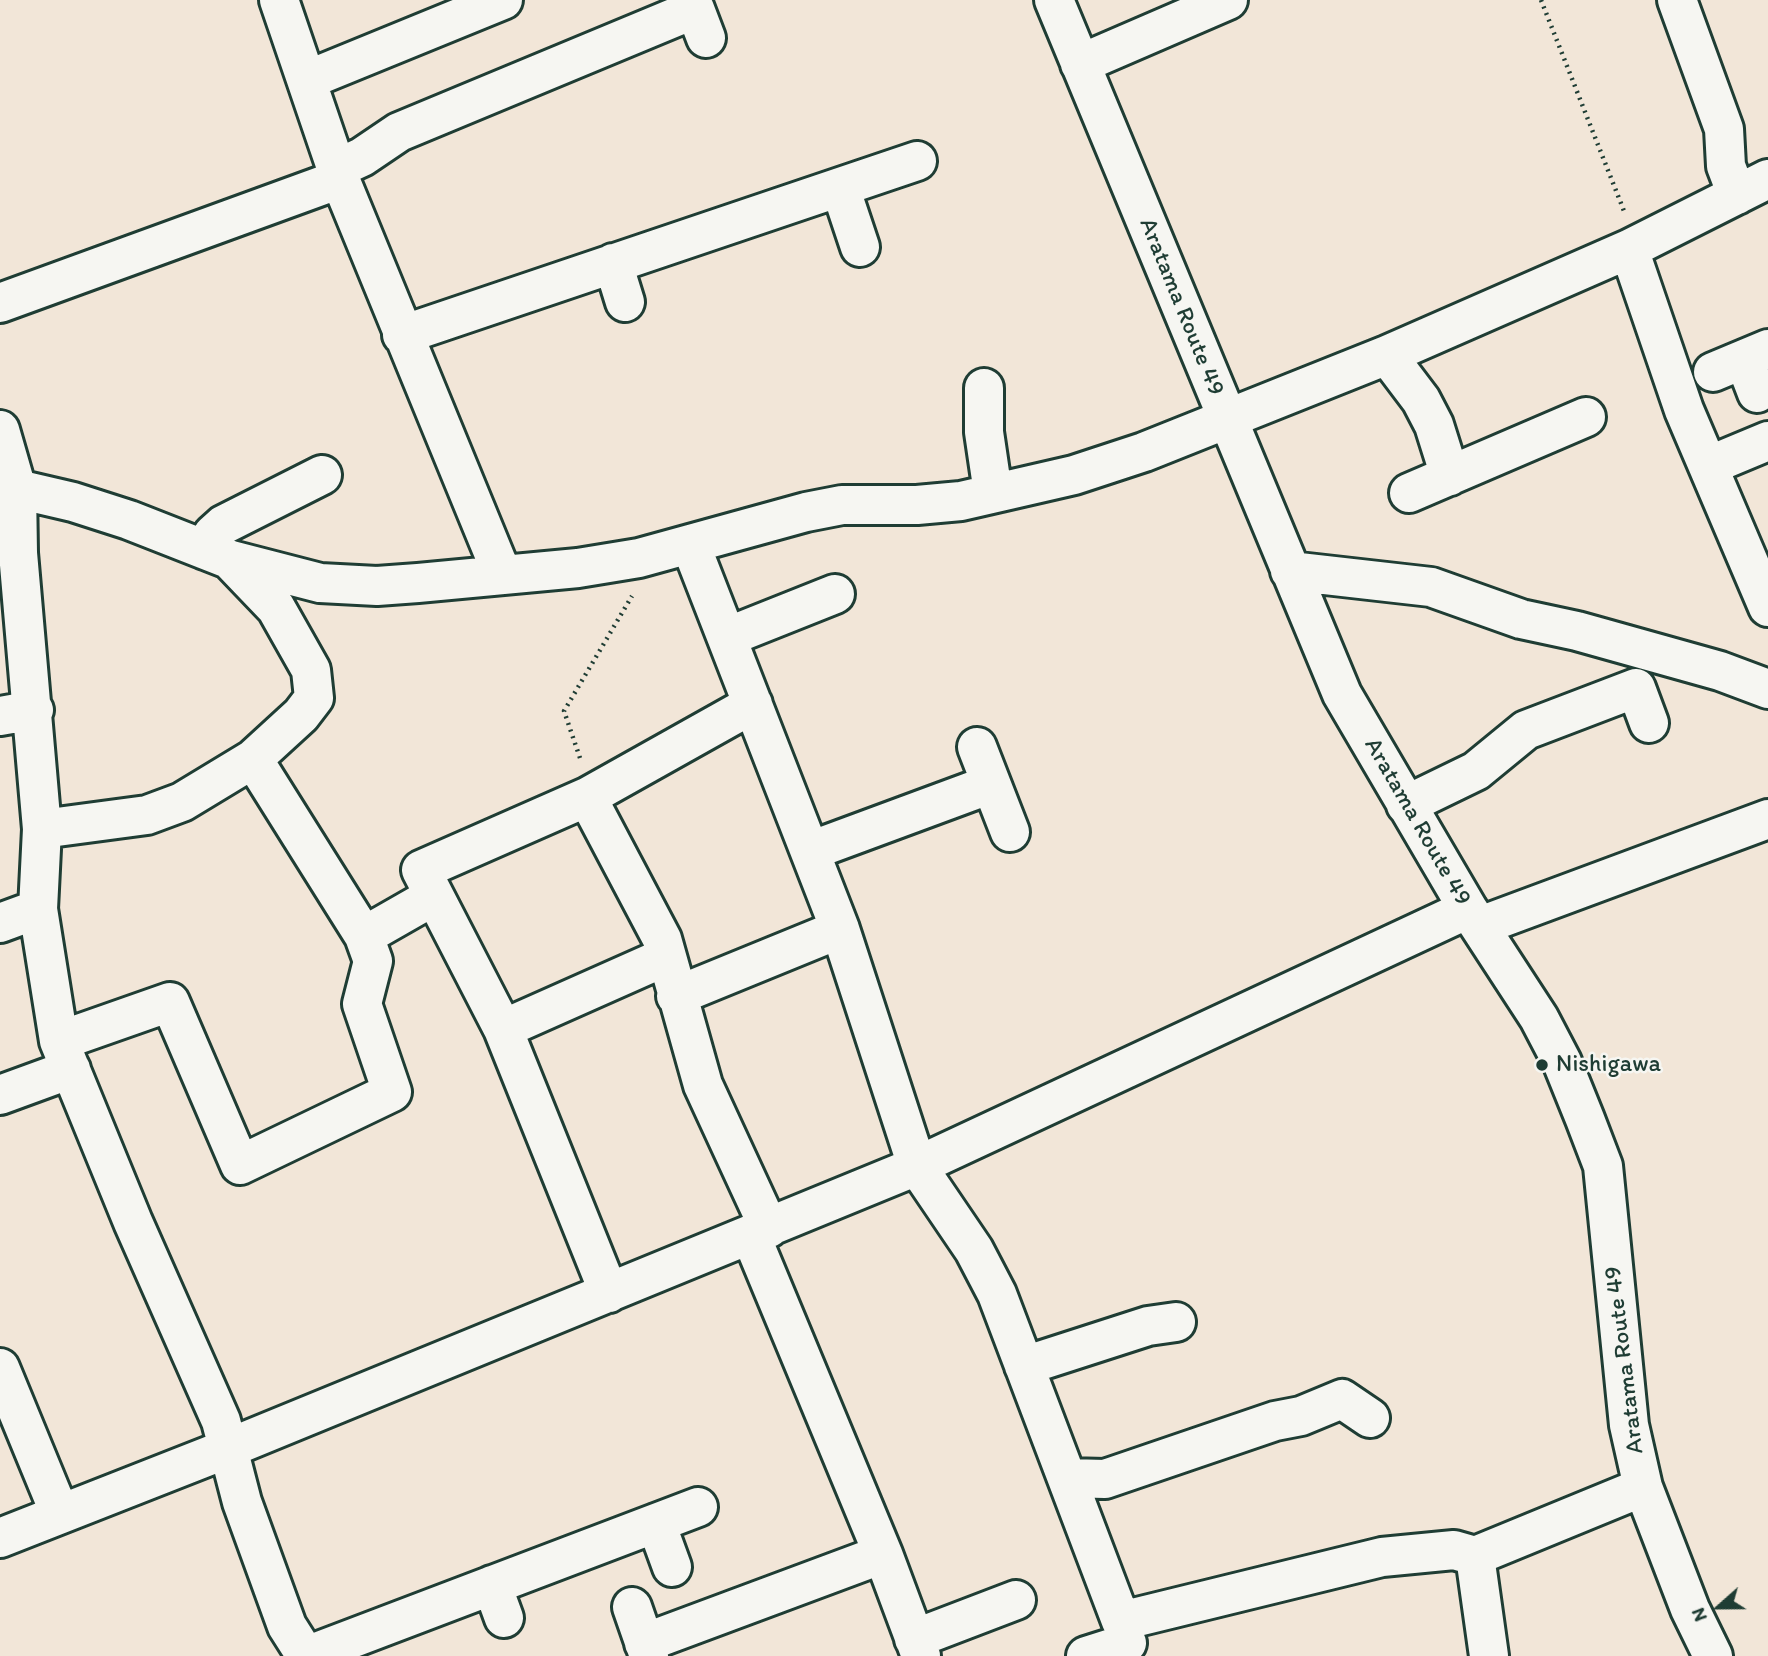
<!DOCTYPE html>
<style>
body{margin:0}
#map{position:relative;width:1768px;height:1656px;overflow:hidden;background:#f2e6d8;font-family:Itim,sans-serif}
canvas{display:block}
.north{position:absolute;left:1684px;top:1572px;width:70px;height:70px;-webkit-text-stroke:5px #f6f6f2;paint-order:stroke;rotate:249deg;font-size:19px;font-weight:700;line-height:28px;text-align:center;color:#1f3d34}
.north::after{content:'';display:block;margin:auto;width:24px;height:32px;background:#1f3d34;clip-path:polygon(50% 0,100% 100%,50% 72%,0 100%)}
</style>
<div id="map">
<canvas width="1768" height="1656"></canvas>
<div class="north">N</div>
</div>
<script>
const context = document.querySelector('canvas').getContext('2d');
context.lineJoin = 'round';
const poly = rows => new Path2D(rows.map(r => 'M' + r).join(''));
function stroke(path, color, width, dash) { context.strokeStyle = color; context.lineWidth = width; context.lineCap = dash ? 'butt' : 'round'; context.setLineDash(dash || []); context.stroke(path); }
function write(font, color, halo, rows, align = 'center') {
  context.font = font + ' Itim,sans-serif'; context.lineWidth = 5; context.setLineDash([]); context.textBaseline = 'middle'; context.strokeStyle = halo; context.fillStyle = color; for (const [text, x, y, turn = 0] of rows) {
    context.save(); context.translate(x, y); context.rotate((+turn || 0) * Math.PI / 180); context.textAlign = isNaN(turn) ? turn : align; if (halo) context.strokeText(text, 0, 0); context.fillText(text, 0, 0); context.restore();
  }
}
const street = poly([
 [279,0,340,179,502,574],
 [1054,0,1342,694,1468,909,1539,1018,1562,1062,1585,1119,1603,1166,1629,1425,1643,1487,1690,1609,1713,1656],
 [1677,0,1724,129,1726,166,1737,195],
 [1080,64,1228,0],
 [307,80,503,0],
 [336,169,362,157,399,132,695,9,706,38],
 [840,187,860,247],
 [1629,249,1684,410,1768,607],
 [613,263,625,302],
 [0,303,340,179],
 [402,335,917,161],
 [1387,355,1421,400,1434,425,1450,476],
 [1744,359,1757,393],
 [1713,372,1768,349],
 [984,388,984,432,993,493],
 [0,430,17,489,18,553,42,829,38,909,59,1041,133,1222,221,1421,242,1502,287,1626,306,1656],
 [1708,466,1768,441],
 [0,485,73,502,129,520,231,560,320,583,377,586,418,583,578,568,639,558,806,512,842,505,917,505,961,501,1074,475,1144,452,1387,355,1629,249,1768,179],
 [1409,493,1586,417],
 [691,546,840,929,917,1166,974,1250,997,1294,1121,1621,1382,1557,1454,1550,1475,1556],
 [205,550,213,534,223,525,322,475],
 [1290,571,1431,587,1521,619,1577,631,1720,671,1768,689],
 [727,637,835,594],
 [0,716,34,710],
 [977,747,1010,832],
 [587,797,753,704],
 [1406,805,1476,771,1526,730,1636,688,1649,723],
 [42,829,147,815,182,802,253,759,301,715,314,698,311,670,276,608,231,561],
 [810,851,991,784],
 [0,923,38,909],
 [1480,926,1768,819],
 [364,936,434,896],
 [676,996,840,929],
 [503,1029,665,957],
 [59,1041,170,1002,240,1165,392,1092,362,1004,373,961,364,936,253,759],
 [0,1095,71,1069],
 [751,1236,883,1554,921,1656],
 [609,1293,503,1029,421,870,587,797,662,939,703,1085,769,1228],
 [1024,1366,1148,1326,1176,1322],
 [0,1368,60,1514],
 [1067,1478,1105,1479,1275,1421,1301,1416,1342,1399,1370,1418],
 [656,1523,672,1567],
 [0,1538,229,1448,917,1166,1468,909],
 [492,1585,504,1618],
 [632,1607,649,1656],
 [914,1639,1016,1600],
 [644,1643,883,1554],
 [306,1656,698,1507],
 [1086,1656,1127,1643],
 [1489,1656,1475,1556,1643,1487]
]);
stroke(street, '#1f3d34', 44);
stroke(poly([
 [1541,0,1624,211],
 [580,758,564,711,632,596]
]), '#1f3d34', 4.5, [2, 5]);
stroke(street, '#f6f6f2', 38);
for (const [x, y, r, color] of [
 [1542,1065,7,"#1f3d34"]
]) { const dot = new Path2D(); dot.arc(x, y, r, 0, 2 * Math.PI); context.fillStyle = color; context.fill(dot); stroke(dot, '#f6f6f2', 2.5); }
write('24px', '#1f3d34', '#f6f6f2', [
 ["Aratama Route 49",1181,307,68],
 ["Aratama Route 49",1417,822,60],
 ["Aratama Route 49",1625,1360,-97]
]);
write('24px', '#1f3d34', '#f6f6f2', [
 ["Nishigawa",1556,1065]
], 'left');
</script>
